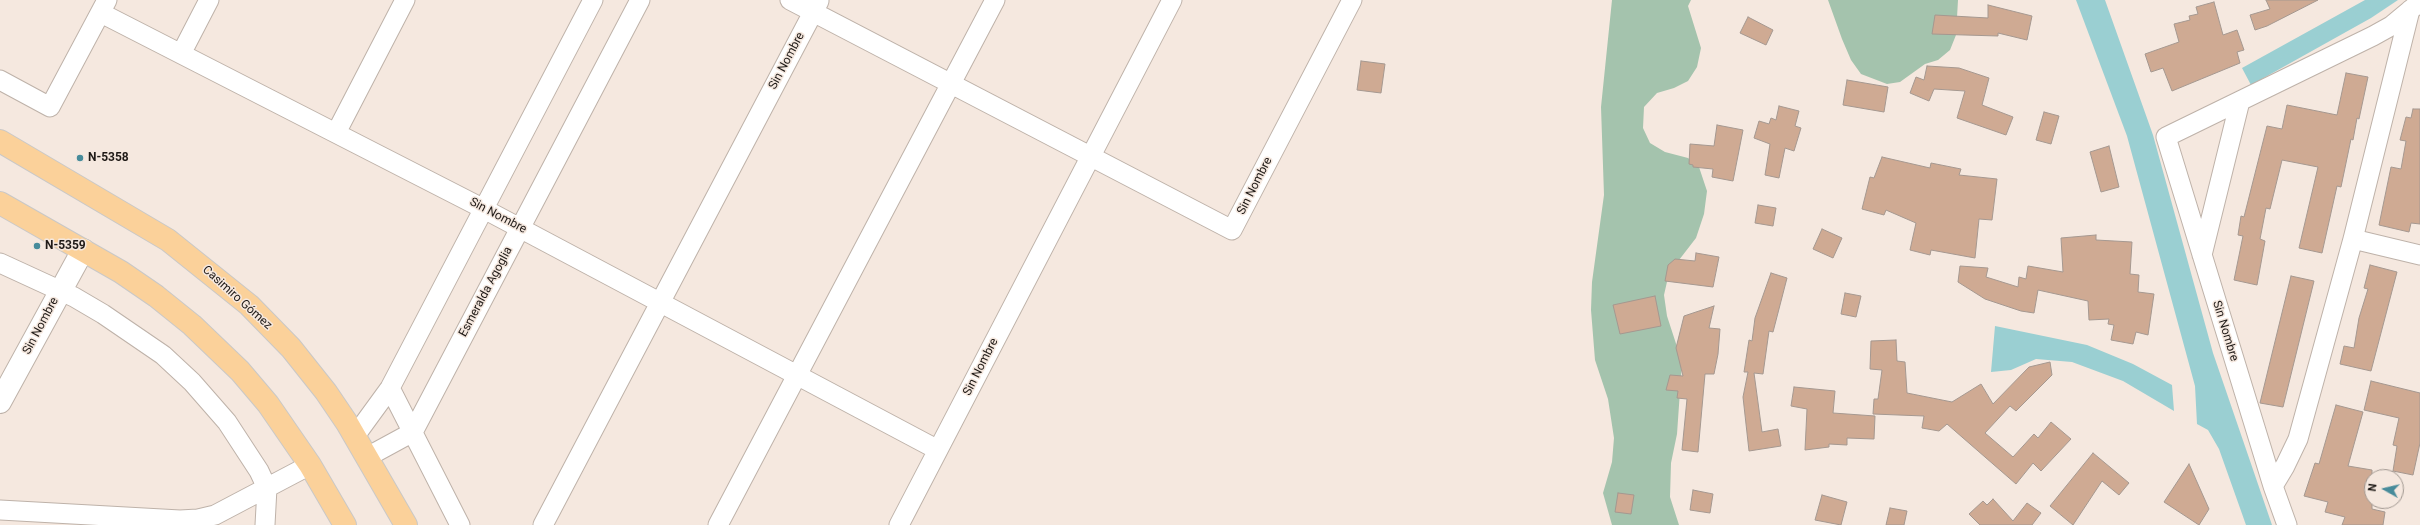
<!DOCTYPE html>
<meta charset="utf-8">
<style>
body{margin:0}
#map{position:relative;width:2420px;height:525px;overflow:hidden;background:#f5e8df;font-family:Roboto,sans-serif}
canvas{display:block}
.north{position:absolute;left:2364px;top:469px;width:40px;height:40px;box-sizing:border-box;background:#f5e8df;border:1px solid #9f968f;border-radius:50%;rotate:278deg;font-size:11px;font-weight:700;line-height:16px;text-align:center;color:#1f1a17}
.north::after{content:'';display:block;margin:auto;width:14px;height:18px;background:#478b9a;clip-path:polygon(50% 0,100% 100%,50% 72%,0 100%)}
</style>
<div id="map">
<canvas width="2420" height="525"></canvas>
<div class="north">N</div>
</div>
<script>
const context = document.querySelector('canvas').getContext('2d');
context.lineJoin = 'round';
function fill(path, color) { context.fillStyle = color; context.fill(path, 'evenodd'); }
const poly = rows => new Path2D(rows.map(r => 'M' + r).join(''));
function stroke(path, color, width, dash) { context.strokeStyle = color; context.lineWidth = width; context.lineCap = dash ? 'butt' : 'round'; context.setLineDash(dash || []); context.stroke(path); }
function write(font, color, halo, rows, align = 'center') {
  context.font = font + ' Roboto,sans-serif'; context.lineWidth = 3; context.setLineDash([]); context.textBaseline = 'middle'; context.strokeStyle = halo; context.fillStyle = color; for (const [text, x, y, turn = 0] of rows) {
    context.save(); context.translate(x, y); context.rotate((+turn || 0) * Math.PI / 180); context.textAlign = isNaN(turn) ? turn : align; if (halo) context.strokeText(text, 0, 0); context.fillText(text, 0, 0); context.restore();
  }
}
fill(poly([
 [1612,0,1691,0,1688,6,1701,48,1697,67,1688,81,1674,88,1657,93,1644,107,1643,128,1650,143,1665,152,1688,158,1699,167,1707,191,1704,214,1696,238,1669,273,1664,295,1667,316,1682,362,1677,434,1671,463,1670,497,1679,525,1612,525,1603,493,1612,462,1614,438,1608,399,1595,360,1591,310,1592,282,1604,195,1601,107],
 [1828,0,1958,0,1956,35,1950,50,1938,60,1925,64,1900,82,1887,84,1861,74,1851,60,1842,39]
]), '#a4c3ad');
fill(poly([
 [2076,0,2105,0,2153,135,2213,353,2272,525,2246,525,2219,449,2208,430,2197,424,2195,386,2127,136],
 [2365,0,2398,0,2371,18,2251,85,2242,68],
 [1995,326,2087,345,2133,364,2172,385,2174,411,2123,381,2072,362,2036,359,2011,370,1991,372]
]), '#9acfd2');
const building = poly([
 [2266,0,2318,0,2267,26,2255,30,2250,15,2270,9,2266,0],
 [2214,2,2223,35,2237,30,2244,50,2237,52,2240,63,2172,91,2163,68,2151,72,2145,54,2179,42,2174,24,2190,20,2189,16,2198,14,2196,7,2214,2],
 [1988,5,2032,16,2027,40,1998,33,1998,36,1932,34,1935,15,1988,18,1988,5],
 [1748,17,1773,30,1766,45,1740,33,1748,17],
 [1361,61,1385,64,1381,93,1357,90,1361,61],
 [1927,66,1959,68,1989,78,1982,105,2013,117,2006,135,1957,118,1965,91,1934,89,1929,101,1910,93,1916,77,1924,80,1927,66],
 [2346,73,2368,77,2359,119,2357,118,2353,140,2351,139,2341,187,2337,186,2322,253,2299,248,2318,167,2282,160,2270,209,2266,208,2260,239,2265,241,2257,285,2234,280,2243,236,2238,235,2241,216,2244,217,2267,126,2282,129,2287,105,2337,115,2346,73],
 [1847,80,1888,87,1884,112,1843,105,1847,80],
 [1779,106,1799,111,1795,126,1801,128,1794,151,1785,148,1779,178,1765,175,1770,144,1754,138,1759,121,1769,124,1771,118,1776,120,1779,106],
 [2413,109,2420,109,2420,224,2411,223,2409,232,2379,225,2391,167,2401,169,2406,141,2400,140,2406,117,2411,118,2413,109],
 [2044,112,2059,116,2051,144,2036,140,2044,112],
 [1717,125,1743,130,1733,181,1712,177,1713,169,1693,167,1693,165,1689,164,1690,144,1714,146,1717,125],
 [2109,146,2119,187,2101,192,2090,152,2109,146],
 [1882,157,1930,168,1931,163,1961,169,1959,175,1997,179,1992,220,1979,219,1975,258,1931,250,1930,255,1910,250,1916,223,1886,210,1884,215,1862,209,1870,177,1874,178,1882,157],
 [1758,205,1776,208,1773,226,1755,223,1758,205],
 [1822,229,1842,238,1833,258,1813,249,1822,229],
 [2096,235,2096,240,2132,242,2130,274,2139,275,2138,292,2154,294,2148,335,2136,332,2133,344,2111,340,2114,325,2108,324,2109,319,2089,320,2088,301,2038,290,2034,313,2021,311,1985,299,1958,282,1960,266,1988,268,1986,277,2018,287,2019,277,2026,279,2028,266,2063,272,2061,238,2096,235],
 [1696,253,1719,257,1713,287,1665,281,1668,265,1675,259,1695,261,1696,253],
 [2370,265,2397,272,2371,371,2340,364,2344,346,2354,348,2359,318,2368,289,2364,288,2370,265],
 [1771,273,1787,278,1773,332,1769,331,1763,374,1754,373,1762,432,1778,429,1781,446,1749,451,1743,397,1748,372,1744,372,1749,340,1752,341,1755,318,1771,273],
 [2291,276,2314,281,2283,407,2260,403,2291,276],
 [1845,293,1861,296,1856,317,1841,314,1845,293],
 [1655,296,1661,326,1620,334,1613,305,1655,296],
 [1714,306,1709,328,1720,329,1718,354,1714,374,1705,374,1698,452,1682,450,1687,399,1677,398,1678,391,1666,390,1670,375,1683,376,1676,348,1684,316,1714,306],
 [1896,340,1897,361,1905,362,1907,393,1952,402,1981,384,1993,404,2029,367,2050,362,2052,375,2016,411,2010,406,1985,433,2013,457,2034,434,2038,438,2051,422,2071,439,2041,471,2033,463,2016,484,1947,424,1939,431,1922,428,1924,416,1873,414,1874,399,1878,399,1882,370,1870,369,1871,341,1896,340],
 [2371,381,2420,393,2420,443,2413,475,2393,471,2397,446,2393,445,2399,418,2364,410,2371,381],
 [1794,387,1835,391,1833,413,1875,416,1874,439,1847,438,1847,445,1829,444,1829,447,1805,450,1807,409,1791,406,1794,387],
 [2336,405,2363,412,2348,466,2372,470,2372,509,2385,512,2383,525,2342,525,2345,517,2325,512,2328,502,2304,496,2315,463,2319,464,2336,405],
 [2093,453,2129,483,2119,495,2102,481,2073,525,2050,506,2093,453],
 [2189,464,2209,509,2199,525,2164,502,2189,464],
 [1693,490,1713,494,1710,513,1690,510,1693,490],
 [1618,493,1634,495,1631,514,1615,512,1618,493],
 [1822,495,1847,502,1841,525,1815,520,1822,495],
 [1993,499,2013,521,2027,503,2041,513,2032,525,1980,525,1969,514,1983,501,1987,505,1993,499],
 [1890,508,1907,511,1904,525,1886,525,1890,508]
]);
fill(building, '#cfaa93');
stroke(building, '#a59890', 1);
const street = poly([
 [790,0,1232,230,1352,0],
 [101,13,484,209,938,450],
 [181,54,209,0],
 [0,80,50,107,107,0],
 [336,133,405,0],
 [2353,239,2420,255],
 [2202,255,2240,101],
 [0,263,74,297,103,314,163,355,192,382,227,422,259,471,267,488,265,525],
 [390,388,460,525],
 [355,436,390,388,593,0],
 [367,457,413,432,640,0],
 [2273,486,2285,466,2298,439,2353,239,2410,10],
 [0,510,180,520,198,519,215,515,310,465],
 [543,525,819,1],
 [718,525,995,0],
 [899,525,1172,0],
 [2287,525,2273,486,2166,137,2373,36,2391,26,2420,2]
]);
const secondary = poly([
 [0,402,83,250]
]);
const primary = poly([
 [0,141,168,240,249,305,291,348,326,392,347,423,406,525],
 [0,203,121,272,156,296,192,325,240,371,268,404,310,465,345,525]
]);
stroke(street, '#beb2a9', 21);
stroke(secondary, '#beb2a9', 24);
stroke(primary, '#c9c8c7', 24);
stroke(street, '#fff', 19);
stroke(secondary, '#fff', 22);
stroke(primary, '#fbd19a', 22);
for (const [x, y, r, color] of [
 [80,158,4,"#478b9a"],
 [37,246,4,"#478b9a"]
]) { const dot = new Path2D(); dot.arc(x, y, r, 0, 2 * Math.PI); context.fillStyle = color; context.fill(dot); stroke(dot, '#f5e8df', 1.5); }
write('12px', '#1f1a17', '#f5e8df', [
 ["Sin Nombre",787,61,-62],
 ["Sin Nombre",1255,186,-63],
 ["Sin Nombre",498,216,28],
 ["Esmeralda Agoglia",486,292,-62],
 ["Casimiro Gómez",237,298,42],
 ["Sin Nombre",41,326,-62],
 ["Sin Nombre",2225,331,73],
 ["Sin Nombre",981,367,-63]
]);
write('bold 12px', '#1f1a17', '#f5e8df', [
 ["N-5358",88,158],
 ["N-5359",45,246]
], 'left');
</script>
